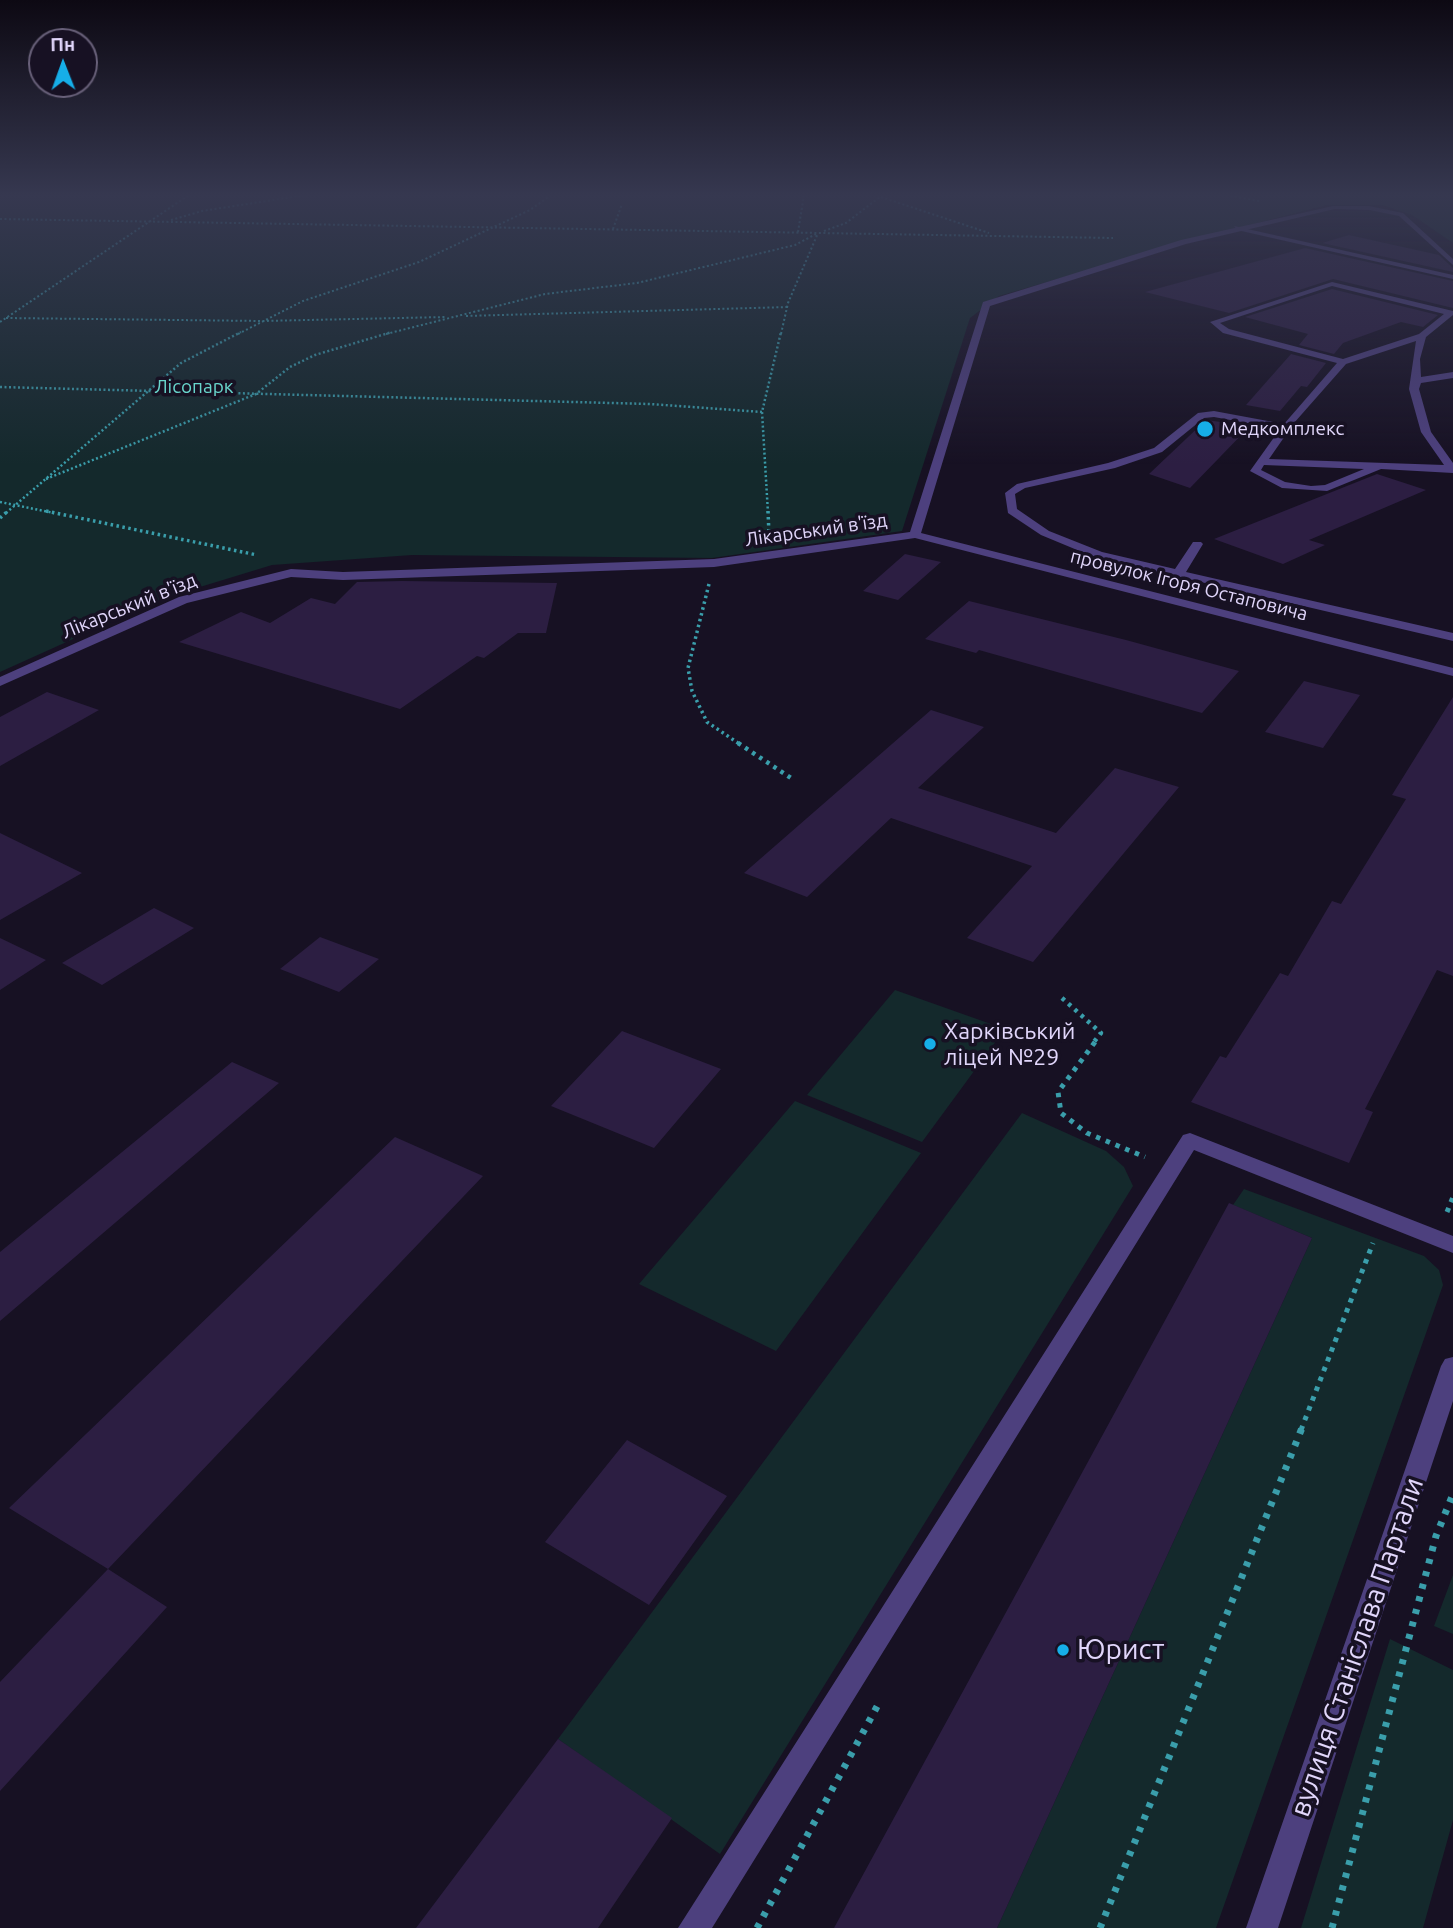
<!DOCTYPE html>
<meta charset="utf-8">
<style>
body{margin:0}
#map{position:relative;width:1453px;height:1928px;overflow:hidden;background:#171123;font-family:Ubuntu,sans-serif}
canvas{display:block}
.north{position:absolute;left:28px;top:28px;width:70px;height:70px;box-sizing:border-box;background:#171123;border:2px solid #686079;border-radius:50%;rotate:359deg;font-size:19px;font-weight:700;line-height:28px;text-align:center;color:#e1d6fb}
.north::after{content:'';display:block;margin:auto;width:24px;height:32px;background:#16aee8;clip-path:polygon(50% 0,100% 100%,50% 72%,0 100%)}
</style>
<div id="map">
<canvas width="1453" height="1928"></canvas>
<div class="north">Пн</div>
</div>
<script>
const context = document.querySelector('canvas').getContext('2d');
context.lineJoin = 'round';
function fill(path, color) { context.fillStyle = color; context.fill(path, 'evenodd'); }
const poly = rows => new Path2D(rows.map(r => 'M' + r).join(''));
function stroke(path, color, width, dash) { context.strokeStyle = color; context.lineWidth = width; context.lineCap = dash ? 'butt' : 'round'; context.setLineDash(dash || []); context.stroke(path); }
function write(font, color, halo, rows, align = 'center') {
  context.font = font + ' Ubuntu,sans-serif'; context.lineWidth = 7; context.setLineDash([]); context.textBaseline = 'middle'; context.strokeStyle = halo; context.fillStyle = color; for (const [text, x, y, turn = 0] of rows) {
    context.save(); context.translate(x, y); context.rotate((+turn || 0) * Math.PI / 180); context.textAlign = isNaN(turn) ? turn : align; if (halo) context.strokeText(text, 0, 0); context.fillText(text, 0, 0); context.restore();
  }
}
fill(poly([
 [0,195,1453,195,1453,243,1412,215,1382,205,1327,205,1184,242,999,296,970,318,902,531,712,558,412,555,272,565,164,598,0,672],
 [895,990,1005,1029,922,1142,807,1095],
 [795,1101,921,1153,776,1351,639,1284],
 [1022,1113,1106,1151,1124,1167,1133,1186,720,1854,558,1739],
 [1244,1189,1424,1256,1439,1270,1443,1285,1216,1928,997,1928,1312,1238,1233,1205],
 [1453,1575,1453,1634,1434,1626],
 [1390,1639,1453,1670,1453,1820,1423,1928,1301,1928]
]), '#14292c');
fill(poly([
 [1349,235,1439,255,1453,268,1453,272,1322,243],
 [1305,248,1453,281,1453,308,1333,279,1229,313,1145,292],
 [1332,289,1438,315,1423,327,1401,322,1343,343,1334,354,1299,345,1308,334,1245,317],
 [1291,354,1326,363,1307,387,1301,386,1280,411,1246,405],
 [1206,420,1250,426,1190,488,1149,474],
 [1377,474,1426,490,1309,540,1325,545,1283,564,1214,539],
 [905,554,941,562,898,600,863,591],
 [402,581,557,583,546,633,518,633,484,658,477,656,400,709,179,642,241,612,270,623,311,598,335,604,357,582],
 [969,601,1126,640,1239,671,1202,713,979,650,976,653,925,639],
 [1304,681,1360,695,1323,748,1265,732],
 [47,692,99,710,0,766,0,717],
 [1453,697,1453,976,1437,970,1365,1109,1373,1112,1349,1163,1191,1102,1220,1056,1226,1058,1280,973,1288,976,1332,901,1341,904,1406,799,1392,795],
 [931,710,984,727,918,788,1056,833,1115,768,1179,787,1033,962,967,938,1032,866,891,818,807,897,744,873],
 [0,833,82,873,0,920],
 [154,908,194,928,102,985,62,963],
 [320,937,379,959,339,992,280,969],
 [0,938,46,960,0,990],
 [622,1031,721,1069,654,1148,551,1106],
 [232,1062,279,1083,0,1321,0,1252],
 [395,1137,483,1176,108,1569,9,1508],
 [1229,1203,1312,1238,997,1928,834,1928],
 [627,1440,727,1496,649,1605,545,1542],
 [108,1569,167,1607,0,1791,0,1682],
 [558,1739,672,1818,598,1928,416,1928]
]), '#2c1e42');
stroke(poly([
 [1226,195,1259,201],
 [881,197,989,233],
 [0,219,1113,238],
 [171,220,202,211,305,195],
 [613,229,622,204],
 [824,231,846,223,881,196,890,195],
 [798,232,804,195],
 [466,316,788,307],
 [6,318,262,321,446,317],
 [0,322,189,195],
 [238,334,303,301,419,262,530,210,551,195],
 [386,334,545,294,637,283,795,245,816,234],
 [781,334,788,303,818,233]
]), '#3a9eab', 2, [2, 2.5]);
stroke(poly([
 [0,387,650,404,762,412],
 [46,479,256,394,290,367,315,355,392,332],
 [0,502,54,513],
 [6,513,181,363,241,332],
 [768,513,762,412,781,332]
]), '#3a9eab', 2.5, [2, 2.5]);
stroke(poly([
 [46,511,257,555],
 [768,511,769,534],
 [0,518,8,511],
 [709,584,688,668,692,691,707,722,741,745]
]), '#3a9eab', 3.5, [2.5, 3.5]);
stroke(poly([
 [738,743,794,780],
 [1062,998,1101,1033,1093,1043]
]), '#3a9eab', 4.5, [3.5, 5]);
stroke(poly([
 [1095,1042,1058,1092,1061,1113,1087,1133,1145,1157],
 [1447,1212,1453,1197],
 [1301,1430,1373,1243]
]), '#3a9eab', 5, [4.5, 6]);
stroke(poly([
 [757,1928,880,1701],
 [1100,1928,1302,1428],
 [1332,1928,1436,1536,1453,1494]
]), '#3a9eab', 7, [5, 8]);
fill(poly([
 [1333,206,1369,206,1403,213,1453,259,1453,265,1399,216,1369,210,1331,209,1333,206],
 [1234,226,1453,275,1453,279,1237,230,1234,226],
 [1332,282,1453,311,1453,315,1426,337,1420,359,1421,377,1453,372,1453,378,1421,383,1419,389,1431,432,1453,463,1453,473,1381,469,1327,491,1282,488,1250,471,1280,429,1214,417,1204,418,1162,452,1115,468,1025,488,1015,494,1017,509,1049,531,1102,552,1175,569,1193,542,1201,542,1203,544,1186,572,1453,633,1453,641,1094,557,1041,535,1008,513,1005,493,1017,484,1108,463,1154,448,1198,413,1214,411,1284,424,1337,363,1223,333,1210,322,1332,282],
 [1332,286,1444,314,1419,334,1343,359,1229,329,1220,323,1332,286],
 [1416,341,1409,389,1421,432,1444,465,1269,459,1294,423,1346,364,1416,341],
 [1264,465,1364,469,1325,485,1311,486,1285,482,1261,470,1264,465],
 [1190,1133,1453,1236,1453,1253,1194,1150,712,1928,678,1928,1183,1135,1190,1133]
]), '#4d407e');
fill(poly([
 [1333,206,1335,209,1186,244,990,306,921,533,1453,668,1453,676,915,538,714,567,343,580,291,577,187,603,0,686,0,677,179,597,291,569,343,572,714,559,910,532,983,302,1181,240,1333,206],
 [1453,1357,1453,1401,1278,1928,1246,1928,1441,1366,1445,1359,1453,1357]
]), '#4d407e');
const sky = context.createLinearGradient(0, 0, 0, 465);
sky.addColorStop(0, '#0d0913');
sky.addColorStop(0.42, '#363850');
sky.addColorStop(1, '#36385000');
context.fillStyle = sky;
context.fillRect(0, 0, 1453, 465);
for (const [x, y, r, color] of [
 [1205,429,9,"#16aee8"],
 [930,1044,7,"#16aee8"],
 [1063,1650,7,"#16aee8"]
]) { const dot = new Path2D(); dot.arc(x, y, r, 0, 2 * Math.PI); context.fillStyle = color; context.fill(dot); stroke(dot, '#171123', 2.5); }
write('19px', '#69d5cc', '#171123', [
 ["Лісопарк",194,387]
]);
write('19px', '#e1d6fb', '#171123', [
 ["Медкомплекс",1221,429]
], 'left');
write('19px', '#e1d6fb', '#171123', [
 ["Лікарський в'їзд",816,530,-8],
 ["провулок Ігоря Остаповича",1189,585,14],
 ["Лікарський в'їзд",129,606,-22]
]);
write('23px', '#e1d6fb', '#171123', [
 ["Харківський",944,1031],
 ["ліцей №29",944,1057]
], 'left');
write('28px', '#e1d6fb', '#171123', [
 ["вулиця Станіслава Партали",1357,1647,-71]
]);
write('28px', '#e1d6fb', '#171123', [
 ["Юрист",1077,1650]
], 'left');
</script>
